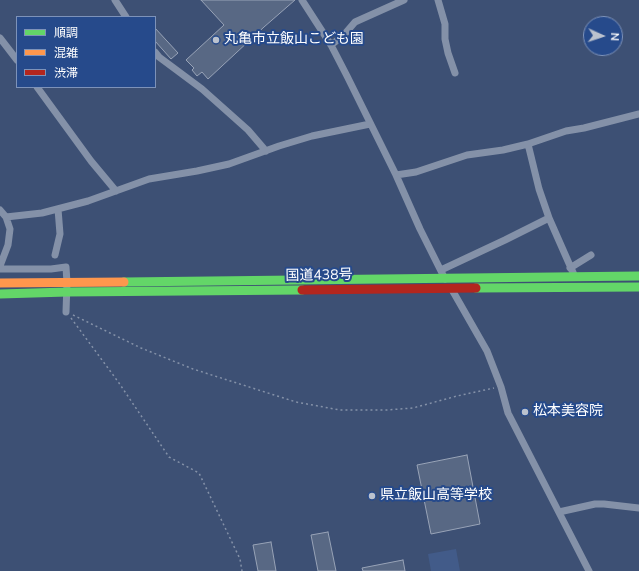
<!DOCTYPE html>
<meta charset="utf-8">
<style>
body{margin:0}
#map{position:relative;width:639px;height:571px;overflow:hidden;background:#3d5074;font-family:"Nunito Sans","Noto Sans JP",sans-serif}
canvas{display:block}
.legend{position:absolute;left:16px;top:16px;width:140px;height:72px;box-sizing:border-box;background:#264a8b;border:1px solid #7d92b9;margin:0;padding:5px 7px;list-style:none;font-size:12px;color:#fff}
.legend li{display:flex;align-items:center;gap:8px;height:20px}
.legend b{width:20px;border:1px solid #7d92b9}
.north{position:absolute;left:583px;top:16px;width:40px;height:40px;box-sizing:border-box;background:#264a8b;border:1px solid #7d92b9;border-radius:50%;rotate:93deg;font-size:11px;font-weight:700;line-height:16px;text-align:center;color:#fff}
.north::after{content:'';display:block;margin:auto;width:14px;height:18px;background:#bbc2ce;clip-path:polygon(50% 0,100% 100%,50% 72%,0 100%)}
</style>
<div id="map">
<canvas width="639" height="571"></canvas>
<ul class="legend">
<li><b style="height:5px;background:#63d668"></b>順調</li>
<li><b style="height:5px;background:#ff974d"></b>混雑</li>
<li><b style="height:5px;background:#b3261e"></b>渋滞</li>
</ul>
<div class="north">N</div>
</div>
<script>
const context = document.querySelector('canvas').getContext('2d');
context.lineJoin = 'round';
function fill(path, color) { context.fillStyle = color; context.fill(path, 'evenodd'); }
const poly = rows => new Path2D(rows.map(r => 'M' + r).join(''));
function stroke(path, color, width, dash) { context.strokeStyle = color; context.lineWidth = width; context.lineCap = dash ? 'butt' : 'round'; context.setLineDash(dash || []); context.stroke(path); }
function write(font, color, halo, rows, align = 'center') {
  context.font = font + ' "Nunito Sans","Noto Sans JP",sans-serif'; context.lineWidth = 4; context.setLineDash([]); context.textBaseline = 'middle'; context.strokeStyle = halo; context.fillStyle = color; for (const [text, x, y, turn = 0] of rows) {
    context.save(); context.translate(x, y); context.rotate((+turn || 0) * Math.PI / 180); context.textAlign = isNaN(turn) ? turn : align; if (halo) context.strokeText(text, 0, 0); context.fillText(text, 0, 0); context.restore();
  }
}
fill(poly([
 [456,549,460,571,431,571,428,554]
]), '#425b89');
const building = poly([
 [201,0,295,0,264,27,208,79,202,72,197,76,192,70,194,68,186,60,224,25,201,0],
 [155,28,178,53,171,59,155,41,155,28],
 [467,455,480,524,431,534,417,465,467,455],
 [328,532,336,571,318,571,311,535,328,532],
 [271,542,276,571,258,571,253,545,271,542],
 [403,560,405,571,363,571,362,568,403,560]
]);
fill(building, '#586884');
stroke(building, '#98a3b7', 1);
stroke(poly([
 [73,315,141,348,193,369,296,402,340,410,387,410,413,408,457,396,494,388],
 [71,318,119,383,169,457,199,473,240,559,242,571]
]), '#8491a8', 1.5, [2, 3]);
stroke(poly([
 [115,0,126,17],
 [302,0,331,45,347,76,396,175,420,229,445,279],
 [438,0,445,24,445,39,448,53,455,73],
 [0,38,17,60],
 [331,45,343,36,355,22,404,0],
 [155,52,159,57,202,89,248,130,266,151],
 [37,87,91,161,116,191],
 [396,175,416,172,467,155,503,150,528,144,566,131,584,128,639,114],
 [0,210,6,217,10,229,8,245,0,266],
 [6,217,42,213,88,201,149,179,197,171,229,164,279,146,312,136,370,124],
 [549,218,575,277],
 [55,255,60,234,58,209],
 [570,268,591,255],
 [0,269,51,269,66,267,67,283,66,312],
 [441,270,505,240,549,218,539,189,528,144],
 [451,288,487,351,501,387,508,413,589,571],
 [559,512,595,504,604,504,639,508]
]), '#8491a8', 7);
stroke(poly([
 [124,282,639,276],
 [476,288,639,287],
 [0,294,67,292,302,290]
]), '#63d668', 9);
stroke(poly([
 [0,283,124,282]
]), '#ff974d', 9);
stroke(poly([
 [302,290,476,288]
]), '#b3261e', 9);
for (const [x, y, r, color] of [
 [216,40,4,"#bbc2ce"],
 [525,412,4,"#bbc2ce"],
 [372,496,4,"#bbc2ce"]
]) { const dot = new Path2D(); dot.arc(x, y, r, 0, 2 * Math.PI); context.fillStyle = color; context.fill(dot); stroke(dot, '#264a8b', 1.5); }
write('14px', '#fff', '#264a8b', [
 ["丸亀市立飯山こども園",224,40],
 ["松本美容院",533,412],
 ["県立飯山高等学校",380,496]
], 'left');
write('14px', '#fff', '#264a8b', [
 ["国道438号",319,276,-1]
]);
</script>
